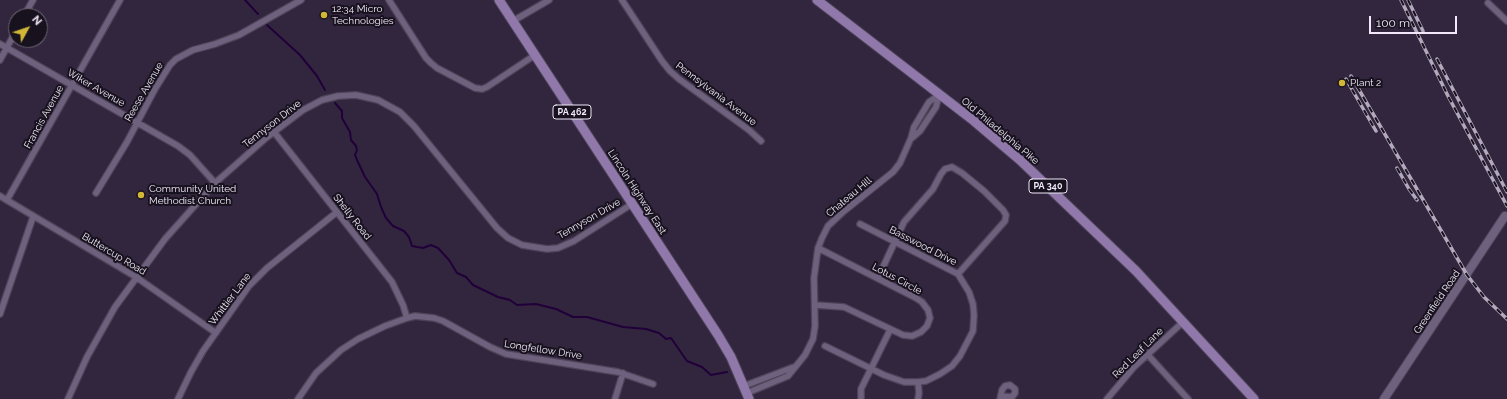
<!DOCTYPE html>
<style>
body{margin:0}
#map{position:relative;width:1507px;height:399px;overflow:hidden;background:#32263f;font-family:Raleway,sans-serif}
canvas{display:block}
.north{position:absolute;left:8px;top:8px;width:40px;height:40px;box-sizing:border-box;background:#17121d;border:1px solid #6e6875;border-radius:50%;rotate:50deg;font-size:11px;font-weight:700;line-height:16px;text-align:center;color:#f1e9fa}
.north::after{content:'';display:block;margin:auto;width:14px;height:18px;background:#d2b736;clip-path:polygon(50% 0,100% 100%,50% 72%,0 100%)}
.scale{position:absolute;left:1369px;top:16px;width:88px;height:18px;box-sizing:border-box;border:2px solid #f1e9fa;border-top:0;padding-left:5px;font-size:12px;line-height:14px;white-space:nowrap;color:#f1e9fa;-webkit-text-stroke:3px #17121d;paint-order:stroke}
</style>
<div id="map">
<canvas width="1507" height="399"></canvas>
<div class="north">N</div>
<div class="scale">100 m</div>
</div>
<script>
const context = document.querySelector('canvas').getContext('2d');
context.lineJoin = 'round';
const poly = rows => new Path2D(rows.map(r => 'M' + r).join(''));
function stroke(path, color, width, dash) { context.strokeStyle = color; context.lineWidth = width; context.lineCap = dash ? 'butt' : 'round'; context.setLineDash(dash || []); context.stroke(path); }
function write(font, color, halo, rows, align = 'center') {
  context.font = font + ' Raleway,sans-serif'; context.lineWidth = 4; context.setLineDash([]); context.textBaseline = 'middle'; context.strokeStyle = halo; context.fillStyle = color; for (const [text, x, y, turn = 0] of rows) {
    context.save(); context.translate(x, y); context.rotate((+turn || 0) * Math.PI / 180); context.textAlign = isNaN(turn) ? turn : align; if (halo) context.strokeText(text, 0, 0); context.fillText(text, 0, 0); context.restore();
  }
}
stroke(poly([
 [245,0,258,14],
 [267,25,300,55,317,76,325,90],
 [335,103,342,111,342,118,350,132,351,140,356,146,357,150,355,155,357,160,365,177,377,194,381,207,386,218,393,226,404,231,409,237,412,246,423,248,431,245,438,248,449,260,457,273,466,277,473,285,498,297,510,300,517,305,536,304,556,309,573,317,587,317,623,327,646,329,659,333,666,339,671,338,687,361,702,367,711,375,727,372]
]), '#210039', 2);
const street = poly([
 [389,0,426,58,431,63,437,68,475,88,482,89,487,87,535,55],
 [622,0,662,61,670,71,679,79,749,130,761,141],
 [1488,3,1507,21],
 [24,16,33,0],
 [513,21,549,0],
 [0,44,178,146,190,155,215,183],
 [0,60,16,31],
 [274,132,392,282,403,305,407,318],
 [912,138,920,131,936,107,939,95],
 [96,193,127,142,155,89,170,65,176,59,193,50,215,44,239,35,301,0],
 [0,196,136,277,216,333],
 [7,200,120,0],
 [878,278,904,222,933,189,941,174,945,169,952,167,962,173,984,191,1003,210,1006,215,1005,221,958,274],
 [815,305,844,307,903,335,912,336,921,332,927,326,930,318,928,310,922,302,916,298,818,248],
 [0,314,33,217],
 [825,346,884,375,904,382,918,382,926,381,940,374,952,366,960,356,973,331,974,315,973,304,969,292,958,274,860,224],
 [1148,355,1188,399],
 [918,382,919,393,918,399],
 [744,386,794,367],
 [747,393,788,376,805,355,813,339,815,326,814,278,818,248,822,238,828,226,843,212,893,172,900,163,911,138,914,127,929,102,939,95],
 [68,399,87,357,115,307,165,239,215,183,266,138,303,110,322,100,338,96,356,95,378,100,400,112,414,126,497,228,508,238,522,245,547,249,558,248,574,241,632,204],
 [178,399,191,372,203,351,249,286,267,268,337,212],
 [298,399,316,373,341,350,358,339,385,326,407,318,415,316,434,318,443,321,490,347,506,354,618,372,653,384],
 [615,399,623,373],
 [861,399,861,389,890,330],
 [1000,399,1002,390,1005,386,1010,385,1015,389,1015,393,1012,397,1001,396],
 [1107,399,1134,367,1183,322]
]);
const secondary = poly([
 [1384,399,1505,216]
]);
const primary = poly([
 [499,0,718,335,731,357,749,399],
 [817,0,974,121,1020,160,1136,271,1254,399]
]);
stroke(street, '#4e4358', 8);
stroke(secondary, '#4e4358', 10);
stroke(primary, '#4e4358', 11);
stroke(street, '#6e617e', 5.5);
stroke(secondary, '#6e617e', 8);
stroke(primary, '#9078ab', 9);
const rail = poly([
 [1401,0,1448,96,1507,206],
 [1408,0,1423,31],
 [1437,59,1507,192],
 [1351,76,1467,275,1484,297,1507,319],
 [1346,79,1376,131],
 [1397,168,1409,189,1417,200]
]);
stroke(rail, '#b2a9bc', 3.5);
stroke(rail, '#17121d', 2, [6]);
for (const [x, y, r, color] of [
 [324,15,4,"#d2b736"],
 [1342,83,4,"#d2b736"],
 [141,195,4,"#d2b736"]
]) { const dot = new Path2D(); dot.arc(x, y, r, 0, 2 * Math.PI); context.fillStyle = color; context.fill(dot); stroke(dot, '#17121d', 1.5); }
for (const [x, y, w] of [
 [572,112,38],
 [1048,186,38]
]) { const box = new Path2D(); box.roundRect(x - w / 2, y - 7, w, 14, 3); context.fillStyle = '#17121d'; context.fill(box); stroke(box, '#f1e9fa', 1); }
write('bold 9px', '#f1e9fa', null, [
 ["PA 462",572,112],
 ["PA 340",1048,186]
]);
write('10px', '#f1e9fa', '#17121d', [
 ["12:34 Micro",332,9],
 ["Technologies",332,21],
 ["Plant 2",1350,83],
 ["Community United",149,189],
 ["Methodist Church",149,201]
], 'left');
write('10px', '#f1e9fa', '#17121d', [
 ["Wiker Avenue",96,88,30],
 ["Reese Avenue",144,92,-60],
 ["Pennsylvania Avenue",716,94,37],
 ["Francis Avenue",44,117,-61],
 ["Tennyson Drive",272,124,-38],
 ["Old Philadelphia Pike",1000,131,40],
 ["Lincoln Highway East",637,192,57],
 ["Chateau Hill",849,197,-40],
 ["Shelly Road",352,217,52],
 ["Tennyson Drive",589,219,-30],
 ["Basswood Drive",923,246,27],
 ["Buttercup Road",114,254,31],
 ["Lotus Circle",897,279,28],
 ["Whittier Lane",230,299,-53],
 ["Greenfield Road",1437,302,-56],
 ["Longfellow Drive",543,350,9],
 ["Red Leaf Lane",1138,353,-45]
]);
</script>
